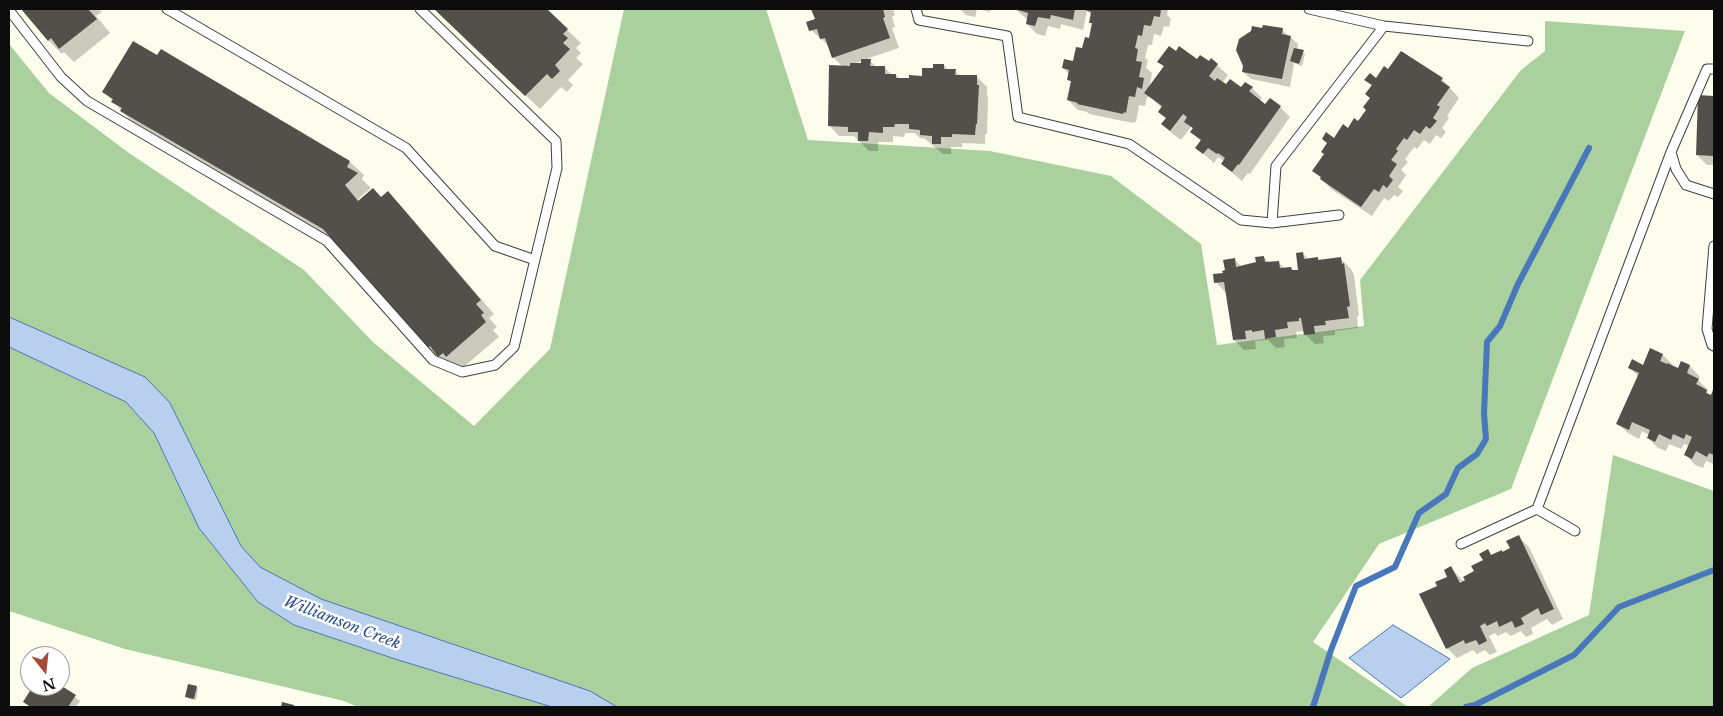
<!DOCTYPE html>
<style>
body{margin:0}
#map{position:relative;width:1723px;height:716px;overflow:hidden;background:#fdfded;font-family:"Libre Baskerville",serif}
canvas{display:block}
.frame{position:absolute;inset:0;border:10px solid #0c0c0c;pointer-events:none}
.north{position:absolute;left:20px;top:646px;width:50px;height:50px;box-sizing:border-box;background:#fff;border:1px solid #9e9e9e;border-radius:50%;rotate:164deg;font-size:14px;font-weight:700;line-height:20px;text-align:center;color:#0c0c0c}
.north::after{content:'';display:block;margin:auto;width:18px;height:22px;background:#a94837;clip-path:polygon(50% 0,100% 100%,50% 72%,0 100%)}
</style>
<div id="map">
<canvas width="1723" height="716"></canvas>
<div class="frame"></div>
<div class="north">N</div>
</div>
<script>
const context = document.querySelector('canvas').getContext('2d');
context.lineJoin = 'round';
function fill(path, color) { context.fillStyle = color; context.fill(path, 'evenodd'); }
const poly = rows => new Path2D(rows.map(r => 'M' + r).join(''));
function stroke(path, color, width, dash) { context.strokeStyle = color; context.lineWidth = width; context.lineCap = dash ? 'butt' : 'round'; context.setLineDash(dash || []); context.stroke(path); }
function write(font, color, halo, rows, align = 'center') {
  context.font = font + ' "Libre Baskerville",serif'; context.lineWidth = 5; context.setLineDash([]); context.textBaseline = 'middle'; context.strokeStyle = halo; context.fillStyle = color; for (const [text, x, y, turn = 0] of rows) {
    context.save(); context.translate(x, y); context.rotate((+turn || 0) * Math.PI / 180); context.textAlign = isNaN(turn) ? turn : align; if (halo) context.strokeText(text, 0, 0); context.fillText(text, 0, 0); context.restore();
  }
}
fill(poly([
 [624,9,766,9,808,140,990,151,1111,176,1201,244,1217,345,1364,326,1360,280,1521,70,1545,51,1545,21,1685,31,1511,489,1379,544,1313,642,1408,707,358,707,344,701,125,649,9,611,9,44,49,93,129,153,304,270,373,342,474,426,550,349],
 [1613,455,1714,491,1714,707,1428,707,1472,668,1589,615]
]), '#aad19d');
const water = poly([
 [9,317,145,377,170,403,241,546,260,567,321,599,590,691,617,707,552,707,395,659,294,625,258,602,199,528,154,433,126,402,9,347,9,317],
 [1393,625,1450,659,1401,698,1349,658,1393,625]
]);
fill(water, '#b9cfee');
stroke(water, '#4977bb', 1);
fill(poly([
 [23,9,99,9,102,12,96,16,110,33,74,62,64,52,62,54,48,40],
 [435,9,545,9,581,43,576,48,581,53,576,58,583,64,568,80,573,85,567,92,561,87,540,109],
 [812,9,893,9,895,15,892,17,895,27,892,28,899,48,863,60,870,61,876,67,884,67,892,75,896,75,900,79,923,77,944,65,949,71,955,71,961,76,977,77,987,87,987,95,988,97,987,134,985,134,985,144,962,143,962,147,951,147,951,154,943,154,925,139,920,138,915,133,905,133,904,137,893,136,893,142,878,142,878,151,869,151,854,136,839,136,829,125,843,67,833,57,830,47,811,30,816,20],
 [862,61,862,65,852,64],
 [960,9,977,9,975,17,966,15],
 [978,9,991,9,990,12],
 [1015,9,1168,9,1167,15,1171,19,1169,27,1164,26,1161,36,1154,34,1152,45,1148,45,1145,58,1148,60,1146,68,1152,73,1149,89,1164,67,1159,61,1176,53,1198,61,1209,63,1211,60,1228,75,1222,83,1242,88,1252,88,1262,98,1259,101,1265,106,1280,107,1290,117,1250,174,1248,173,1242,181,1222,164,1224,161,1218,157,1214,163,1197,148,1201,141,1192,132,1194,130,1191,127,1181,140,1173,134,1163,124,1167,119,1160,112,1162,108,1150,97,1147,97,1145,106,1139,105,1136,122,1133,122,1133,123,1089,114,1087,112,1078,110,1068,100,1072,83,1068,79,1069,74,1063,68,1074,62,1090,39,1093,25,1090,22,1092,15,1087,11,1083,30,1061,24,1060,29,1048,26,1045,36,1037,34,1027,24,1028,20],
 [1282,30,1298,44,1297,50,1305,54,1302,66,1294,63,1290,87,1251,79,1243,72],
 [1388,71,1442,79,1459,98,1447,116,1449,118,1442,128,1446,132,1441,138,1436,135,1430,144,1424,140,1417,149,1414,147,1405,159,1408,162,1401,170,1406,175,1398,187,1403,191,1398,197,1394,195,1389,201,1384,198,1372,216,1331,189,1314,171,1334,139,1358,123,1368,110,1372,86,1366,80,1377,79],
 [104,92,350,162,364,175,362,179,371,188,358,199,359,201,382,198,388,193,402,207,494,314,489,318,497,327,493,330,499,337,460,370,441,362,334,240,135,125],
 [1699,97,1714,97,1714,165,1707,165,1697,155],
 [1302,253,1309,259,1317,258,1320,261,1341,259,1351,269,1354,275,1359,316,1357,316,1358,328,1335,331,1335,335,1323,336,1324,343,1315,344,1305,334,1304,331,1296,332,1297,338,1284,339,1285,347,1276,348,1268,340,1255,341,1256,349,1244,350,1234,340,1226,293,1216,282,1235,260,1242,267,1257,263,1263,257,1270,263,1278,262,1285,269,1291,268,1294,271,1299,271],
 [1651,350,1663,355,1673,365,1672,367,1678,370,1681,363,1690,366,1700,377,1698,380,1708,390,1707,392,1711,396,1714,390,1714,464,1706,461,1703,468,1695,465,1685,454,1689,446,1684,444,1681,449,1669,444,1666,451,1658,448,1648,438,1649,435,1642,431,1639,439,1628,433,1617,423,1639,377,1630,368,1644,366],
 [1518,537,1529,547,1563,619,1552,625,1547,619,1531,628,1533,634,1526,637,1521,631,1511,636,1506,632,1498,636,1495,633,1489,636,1497,652,1490,655,1485,650,1477,654,1473,650,1457,658,1447,648,1439,586,1449,577,1451,568,1464,582,1475,572,1484,561,1488,551,1493,556,1503,553,1511,549],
 [34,686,45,686,53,691,56,686,60,686,80,701,76,707,30,707,24,702],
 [196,687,198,689,196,700,189,699,187,697]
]), '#0003');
stroke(poly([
 [1313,707,1331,650,1356,586,1395,567,1419,513,1446,494,1458,468,1477,454,1486,439,1484,414,1487,342,1500,326,1518,284,1589,148],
 [1466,707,1475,705,1574,655,1619,607,1714,570]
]), '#4977bb', 6);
fill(poly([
 [21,9,88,9,97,19,59,49,51,38,48,41],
 [434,9,547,9,568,29,563,34,568,38,563,43,570,49,555,65,560,71,552,79,547,74,525,96],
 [811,9,883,9,885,17,883,18,890,38,832,58,825,38,820,39,817,29,809,31,806,22,815,19],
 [1014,9,1075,9,1073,20,1051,15,1050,19,1038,17,1035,26,1026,24,1028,13],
 [1082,9,1161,9,1160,17,1154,16,1151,26,1144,25,1142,36,1138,35,1135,48,1138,49,1136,61,1142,62,1139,77,1144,78,1142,89,1137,87,1135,97,1129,96,1126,113,1124,112,1123,114,1077,104,1078,103,1067,100,1071,81,1067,80,1069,70,1062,68,1064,59,1073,61,1076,47,1082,48,1085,37,1089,38,1092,23,1089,23,1091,12],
 [1263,25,1283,28,1282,34,1291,36,1282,79,1242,72,1243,66,1236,50,1239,39,1251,31,1252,26,1262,28],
 [133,41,157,55,161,49,350,161,347,167,358,173,345,185,358,201,373,188,381,197,388,191,481,300,476,304,484,313,481,315,486,322,446,357,443,353,438,357,430,346,426,349,323,229,120,111,122,108,111,102,113,99,102,92],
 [1169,46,1176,51,1179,46,1197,59,1200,55,1209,61,1211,58,1218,64,1209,76,1215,81,1217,78,1226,84,1230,79,1241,87,1245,82,1253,87,1249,91,1265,104,1270,98,1281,106,1239,165,1238,164,1232,172,1221,164,1225,158,1218,153,1217,154,1208,148,1203,154,1195,148,1201,140,1190,132,1193,128,1184,122,1187,117,1183,114,1170,131,1161,124,1166,118,1158,112,1162,106,1144,93,1164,66,1157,62],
 [1294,48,1304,50,1299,64,1290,61],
 [1401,51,1443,78,1441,81,1450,87,1437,105,1440,107,1433,118,1437,121,1430,129,1426,126,1420,134,1414,130,1407,140,1404,138,1396,149,1398,151,1391,160,1397,164,1389,176,1393,180,1387,188,1383,185,1379,192,1374,189,1361,207,1320,179,1321,177,1312,171,1324,154,1321,152,1327,143,1322,139,1326,132,1334,138,1343,124,1348,128,1354,118,1358,121,1366,110,1363,107,1370,98,1365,94,1372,85,1364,80,1370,73,1376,78,1384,66,1388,69],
 [861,59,871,59,870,66,885,66,885,74,896,74,896,78,909,78,909,75,922,76,922,68,933,68,933,64,944,64,944,69,956,69,955,75,977,75,977,85,979,85,977,124,976,124,975,135,952,134,952,137,941,137,941,144,932,144,932,136,920,135,920,130,909,129,909,124,895,124,894,127,883,127,883,133,869,132,868,141,858,141,858,132,848,132,848,127,828,126,829,65,850,66,850,63,861,63],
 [1698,95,1714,96,1714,156,1696,155],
 [1303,252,1304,259,1318,257,1318,260,1341,257,1342,264,1344,263,1350,306,1347,307,1349,318,1325,321,1326,325,1314,326,1315,334,1304,335,1301,318,1299,318,1299,321,1287,322,1288,328,1275,330,1276,337,1265,339,1264,330,1252,332,1252,330,1245,331,1246,339,1233,340,1224,282,1214,283,1213,274,1223,273,1222,271,1225,270,1223,260,1235,258,1236,267,1256,262,1255,257,1264,256,1265,262,1279,261,1280,268,1291,267,1292,270,1298,270,1296,253],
 [1650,348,1663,354,1660,361,1667,364,1667,363,1678,368,1681,361,1690,365,1687,373,1699,379,1696,384,1707,390,1706,393,1711,395,1714,387,1714,455,1709,453,1707,457,1696,451,1692,459,1684,455,1692,437,1686,434,1684,439,1673,434,1671,440,1659,434,1655,442,1647,438,1650,430,1632,422,1629,430,1616,424,1639,373,1628,368,1632,359,1643,365],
 [1519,535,1554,609,1541,615,1538,608,1521,618,1524,624,1515,628,1512,621,1499,627,1497,621,1487,626,1485,623,1480,626,1487,641,1479,645,1476,640,1465,644,1464,640,1446,649,1419,594,1437,586,1435,582,1447,577,1444,570,1451,566,1460,583,1465,580,1463,577,1474,571,1471,566,1483,560,1479,554,1488,549,1491,555,1502,550,1502,552,1510,548,1506,541],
 [188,684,197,686,194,699,185,697],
 [60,685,76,695,68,707,31,707,23,702,33,686,48,686,53,689,55,686,60,686],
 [282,702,294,705,294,707,281,707]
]), '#534f4a');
const lane = poly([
 [167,9,406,148,495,246,535,260],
 [916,9,919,20,1007,36,1018,117,1129,144,1241,220,1272,223,1276,166,1384,26],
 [1309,9,1384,26,1528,41],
 [9,10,61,77,87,101,327,241,433,360,462,372,495,365,514,347,557,168,556,141,420,9],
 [1671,152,1676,169,1686,185,1714,194],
 [1272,223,1339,215],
 [1714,246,1707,329,1712,345,1714,346],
 [1537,509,1575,531],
 [1461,544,1537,509,1671,152,1707,69,1714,69]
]);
stroke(lane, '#3f3f3f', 11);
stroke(lane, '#fff', 9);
write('italic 15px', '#264b8d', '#fff', [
 ["Williamson Creek",342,623,21]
]);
</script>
